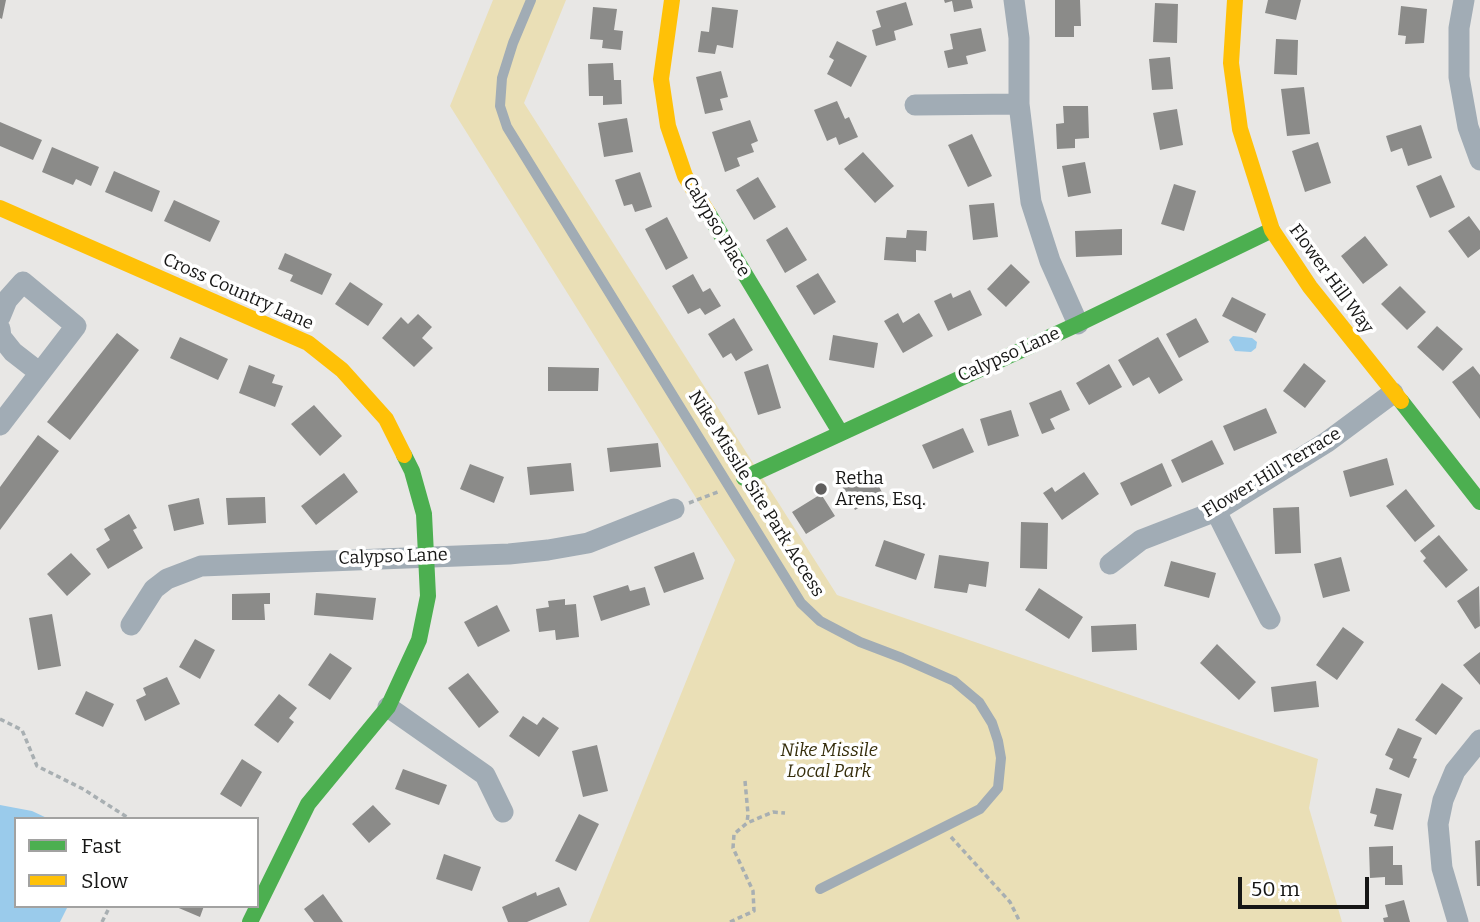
<!DOCTYPE html>
<style>
body{margin:0}
#map{position:relative;width:1480px;height:922px;overflow:hidden;background:#e8e7e5;font-family:Bitter,serif}
canvas{display:block}
.legend{position:absolute;left:14px;top:817px;width:245px;height:91px;box-sizing:border-box;background:#fff;border:2px solid #a2a2a1;margin:0;padding:9px 12px;list-style:none;font-size:21px;color:#161615}
.legend li{display:flex;align-items:center;gap:14px;height:35px}
.legend b{width:35px;border:2px solid #a2a2a1}
.scale{position:absolute;left:1238px;top:877px;width:131px;height:32px;box-sizing:border-box;border:4px solid #161615;border-top:0;padding-left:9px;font-size:21px;line-height:24px;white-space:nowrap;color:#161615;-webkit-text-stroke:5px #fff;paint-order:stroke}
</style>
<div id="map">
<canvas width="1480" height="922"></canvas>
<ul class="legend">
<li><b style="height:9px;background:#4caf50"></b>Fast</li>
<li><b style="height:9px;background:#ffc107"></b>Slow</li>
</ul>
<div class="scale">50 m</div>
</div>
<script>
const context = document.querySelector('canvas').getContext('2d');
context.lineJoin = 'round';
function fill(path, color) { context.fillStyle = color; context.fill(path, 'evenodd'); }
const poly = rows => new Path2D(rows.map(r => 'M' + r).join(''));
function stroke(path, color, width, dash) { context.strokeStyle = color; context.lineWidth = width; context.lineCap = dash ? 'butt' : 'round'; context.setLineDash(dash || []); context.stroke(path); }
function write(font, color, halo, rows, align = 'center') {
  context.font = font + ' Bitter,serif'; context.lineWidth = 7; context.setLineDash([]); context.textBaseline = 'middle'; context.strokeStyle = halo; context.fillStyle = color; for (const [text, x, y, turn = 0] of rows) {
    context.save(); context.translate(x, y); context.rotate((+turn || 0) * Math.PI / 180); context.textAlign = isNaN(turn) ? turn : align; if (halo) context.strokeText(text, 0, 0); context.fillText(text, 0, 0); context.restore();
  }
}
fill(poly([
 [493,0,566,0,524,103,837,595,1318,759,1309,808,1342,922,589,922,735,560,450,106]
]), '#eadfb6');
fill(poly([
 [1233,336,1252,338,1257,342,1256,348,1251,352,1235,351,1229,340],
 [0,805,32,811,49,819,16,819,16,906,68,906,60,922,0,922]
]), '#9acbeb');
fill(poly([
 [0,0,6,0,2,19,0,18],
 [944,0,971,0,973,8,954,12,952,1,945,3],
 [1055,0,1080,0,1081,26,1074,26,1074,37,1055,37],
 [1268,0,1301,0,1296,20,1265,13],
 [906,2,913,25,894,31,896,40,876,46,872,30,881,27,876,11],
 [1155,3,1178,4,1177,43,1153,42],
 [1401,6,1427,9,1424,43,1405,44,1406,36,1398,35],
 [593,7,617,9,614,30,623,31,621,50,602,48,603,40,590,39],
 [712,7,738,10,733,48,717,45,715,54,698,52,701,31,709,32],
 [981,28,986,51,966,56,968,64,948,68,944,51,953,49,950,34],
 [1276,39,1298,40,1297,75,1274,74],
 [837,41,867,56,851,87,827,74,834,60,829,57],
 [1170,57,1173,89,1152,90,1149,59],
 [613,63,614,80,621,80,622,104,603,105,603,96,589,96,588,64],
 [721,71,728,97,720,99,723,110,705,114,696,77],
 [1304,87,1310,134,1287,136,1281,89],
 [837,101,845,119,849,117,858,137,839,145,836,137,827,141,814,110],
 [1063,106,1088,106,1089,138,1075,139,1075,148,1057,149,1056,124,1064,123],
 [1177,109,1183,145,1160,150,1153,113],
 [627,118,633,152,604,157,598,123],
 [750,120,758,141,751,144,754,152,737,158,740,166,725,172,712,132],
 [0,122,42,140,33,160,0,146],
 [1421,125,1432,158,1408,166,1402,148,1391,152,1386,136],
 [972,134,992,176,968,187,948,145],
 [1318,142,1331,183,1305,192,1292,151],
 [52,147,99,167,91,186,76,179,73,185,42,172],
 [863,152,894,186,875,203,844,169],
 [1085,162,1091,193,1068,197,1062,166],
 [114,171,160,191,152,212,105,192],
 [640,172,652,207,635,212,632,204,624,206,615,180],
 [1441,175,1455,207,1430,218,1416,186],
 [758,177,776,207,754,220,736,190],
 [1174,184,1196,191,1184,231,1161,224],
 [174,200,220,221,210,242,164,221],
 [994,203,998,237,973,240,969,205],
 [1469,216,1480,231,1480,249,1468,258,1448,231],
 [667,217,688,258,666,270,645,229],
 [787,227,807,260,785,273,766,240],
 [1122,229,1122,255,1076,257,1075,231],
 [907,230,927,231,926,251,916,250,916,262,884,260,886,237,906,238],
 [1365,236,1388,265,1363,284,1341,256],
 [285,253,332,274,322,295,290,281,293,275,278,269],
 [1011,264,1030,282,1006,307,987,289],
 [818,273,836,302,814,315,796,286],
 [693,274,703,292,710,288,721,306,705,315,700,308,688,314,672,286],
 [350,282,383,304,368,326,335,304],
 [1400,286,1426,312,1407,330,1381,304],
 [970,290,982,315,948,331,934,301,951,293,953,298],
 [1232,297,1266,314,1256,333,1222,316],
 [898,313,903,323,919,313,933,336,903,353,884,321],
 [418,314,432,327,422,338,433,348,414,367,382,338,401,317,408,324],
 [734,318,753,350,736,361,731,353,723,358,708,334],
 [1196,318,1209,342,1179,358,1166,334],
 [1437,326,1463,349,1443,371,1417,347],
 [117,333,139,350,70,440,47,422],
 [833,335,878,343,874,368,829,360],
 [180,337,228,359,218,380,170,358],
 [1158,337,1183,380,1159,394,1149,377,1133,386,1118,360],
 [1304,363,1326,381,1305,408,1283,391],
 [768,364,781,408,758,415,744,372],
 [1109,364,1122,387,1089,405,1076,383],
 [249,365,275,375,272,383,283,386,275,407,239,393],
 [1473,366,1480,375,1480,419,1452,382],
 [548,367,599,368,598,391,548,391],
 [1061,390,1070,410,1050,419,1055,429,1042,434,1029,403],
 [314,405,342,436,320,456,291,424],
 [1266,408,1277,433,1234,451,1223,426],
 [1011,410,1019,436,988,446,980,419],
 [963,428,974,452,933,469,922,445],
 [38,435,59,451,0,530,0,487],
 [1212,440,1224,464,1182,483,1171,460],
 [658,443,661,467,610,472,607,448],
 [1387,458,1394,485,1350,497,1343,471],
 [571,463,574,491,530,495,527,467],
 [1162,463,1172,486,1131,506,1120,483],
 [470,464,504,477,494,503,460,489],
 [870,470,883,494,855,510,842,486],
 [1084,472,1099,494,1062,520,1043,493,1052,487,1055,492],
 [344,473,358,492,316,525,301,506],
 [1406,489,1435,526,1415,542,1386,506],
 [821,494,835,516,806,534,792,512],
 [265,497,266,523,228,525,226,498],
 [199,498,204,524,174,531,168,505],
 [1299,507,1301,553,1275,554,1273,508],
 [129,514,137,528,133,530,143,548,108,569,96,549,110,540,104,529],
 [1021,522,1048,523,1047,569,1020,568],
 [1439,535,1468,570,1446,588,1423,561,1426,558,1420,551],
 [884,540,925,554,916,580,875,566],
 [694,552,704,579,664,593,654,567],
 [71,553,91,574,67,596,47,574],
 [939,555,989,562,986,587,969,584,967,593,934,588],
 [1341,557,1350,591,1323,598,1314,564],
 [1171,561,1216,573,1209,598,1164,586],
 [628,585,630,591,645,587,650,605,601,621,593,596],
 [1479,586,1480,626,1475,629,1457,601],
 [1039,588,1083,617,1069,639,1025,610],
 [270,593,270,604,264,604,265,620,232,620,232,594],
 [316,593,376,598,373,620,314,615],
 [565,599,565,605,576,604,579,637,556,640,555,630,539,632,536,609,549,607,548,601],
 [497,605,510,631,478,647,464,622],
 [52,614,61,666,38,670,29,618],
 [1136,624,1137,650,1092,652,1091,626],
 [1343,627,1364,642,1337,680,1316,665],
 [195,639,215,650,200,679,179,667],
 [1217,644,1256,682,1239,700,1200,663],
 [1480,652,1480,685,1463,665],
 [330,653,352,668,330,700,308,685],
 [468,673,499,712,479,728,448,688],
 [167,677,180,704,145,721,136,700,146,695,143,688],
 [1316,681,1319,707,1274,712,1271,687],
 [1442,683,1463,698,1436,735,1415,720],
 [86,691,114,704,103,727,75,714],
 [279,694,297,708,289,718,294,722,278,743,254,725],
 [523,716,537,725,543,717,559,728,539,757,509,736],
 [1398,728,1422,738,1413,758,1417,759,1409,778,1389,769,1393,759,1385,755],
 [597,745,608,791,583,797,572,751],
 [242,759,262,772,241,807,220,794],
 [403,769,447,785,439,805,395,789],
 [1376,788,1402,794,1393,830,1374,826,1377,815,1370,813],
 [373,805,391,824,369,843,352,824],
 [579,814,599,824,576,871,555,861],
 [1480,840,1480,886,1477,886,1475,841],
 [1393,846,1393,865,1402,865,1403,885,1385,885,1385,877,1370,878,1369,847],
 [444,854,481,867,472,891,436,879],
 [559,887,567,905,527,922,508,922,502,907,536,892,537,896],
 [323,894,343,922,314,922,304,909],
 [1404,900,1410,922,1384,922,1383,918,1388,917,1385,905],
 [174,906,204,906,200,917]
]), '#8b8b89');
stroke(poly([
 [689,503,718,492],
 [0,719,22,730,37,766,83,789,130,819],
 [745,781,748,814,747,823],
 [951,837,1010,902,1020,922],
 [102,922,110,906],
 [730,922,754,911,753,891,733,848,734,834,747,823,773,812,785,813]
]), '#a8afb2', 3.5, [5, 3.5]);
stroke(poly([
 [531,0,513,43,502,78,500,106,507,127,801,603,820,621,860,642,902,658,954,681,979,702,992,723,998,741,1001,758,998,788,980,809,820,889]
]), '#a1acb5', 10);
stroke(poly([
 [1014,0,1019,38,1019,104,1031,202,1050,261,1078,324],
 [1464,0,1459,28,1459,77,1468,127,1480,160],
 [915,105,1019,104],
 [0,317,7,300,23,282,76,326,0,425],
 [0,329,1,337,13,352,40,373],
 [1216,511,1270,619],
 [1110,564,1141,540,1216,511,1327,442,1393,393],
 [131,625,154,589,167,579,201,566,509,554,548,550,588,543,674,509],
 [388,707,485,775,503,812],
 [1458,922,1442,868,1438,824,1443,800,1455,771,1480,740]
]), '#a1acb5', 21);
stroke(poly([
 [708,213,840,432],
 [1401,401,1480,502],
 [744,478,1078,324,1272,230],
 [250,922,308,804,388,707,419,640,428,596,424,514,412,471,404,455]
]), '#4caf50', 16);
stroke(poly([
 [672,0,661,79,668,126,685,176,708,213],
 [1235,0,1231,63,1240,129,1272,230,1310,287,1401,401],
 [0,208,308,343,342,370,386,419,404,455]
]), '#ffc107', 16);
for (const [x, y, r, color] of [
 [821,489,7,"#605f5e"]
]) { const dot = new Path2D(); dot.arc(x, y, r, 0, 2 * Math.PI); context.fillStyle = color; context.fill(dot); stroke(dot, '#fff', 2.5); }
write('18px', '#161615', '#fff', [
 ["Calypso Place",716,227,59],
 ["Flower Hill Way",1331,279,54],
 ["Cross Country Lane",238,292,24],
 ["Calypso Lane",1009,355,-24],
 ["Flower Hill Terrace",1272,473,-31],
 ["Nike Missile Site Park Access",756,494,58],
 ["Calypso Lane",393,557,-2]
]);
write('18px', '#161615', '#fff', [
 ["Retha",835,479],
 ["Arens, Esq.",835,500]
], 'left');
write('italic 18px', '#362e0c', '#fff', [
 ["Nike Missile",829,751],
 ["Local Park",829,772]
]);
</script>
